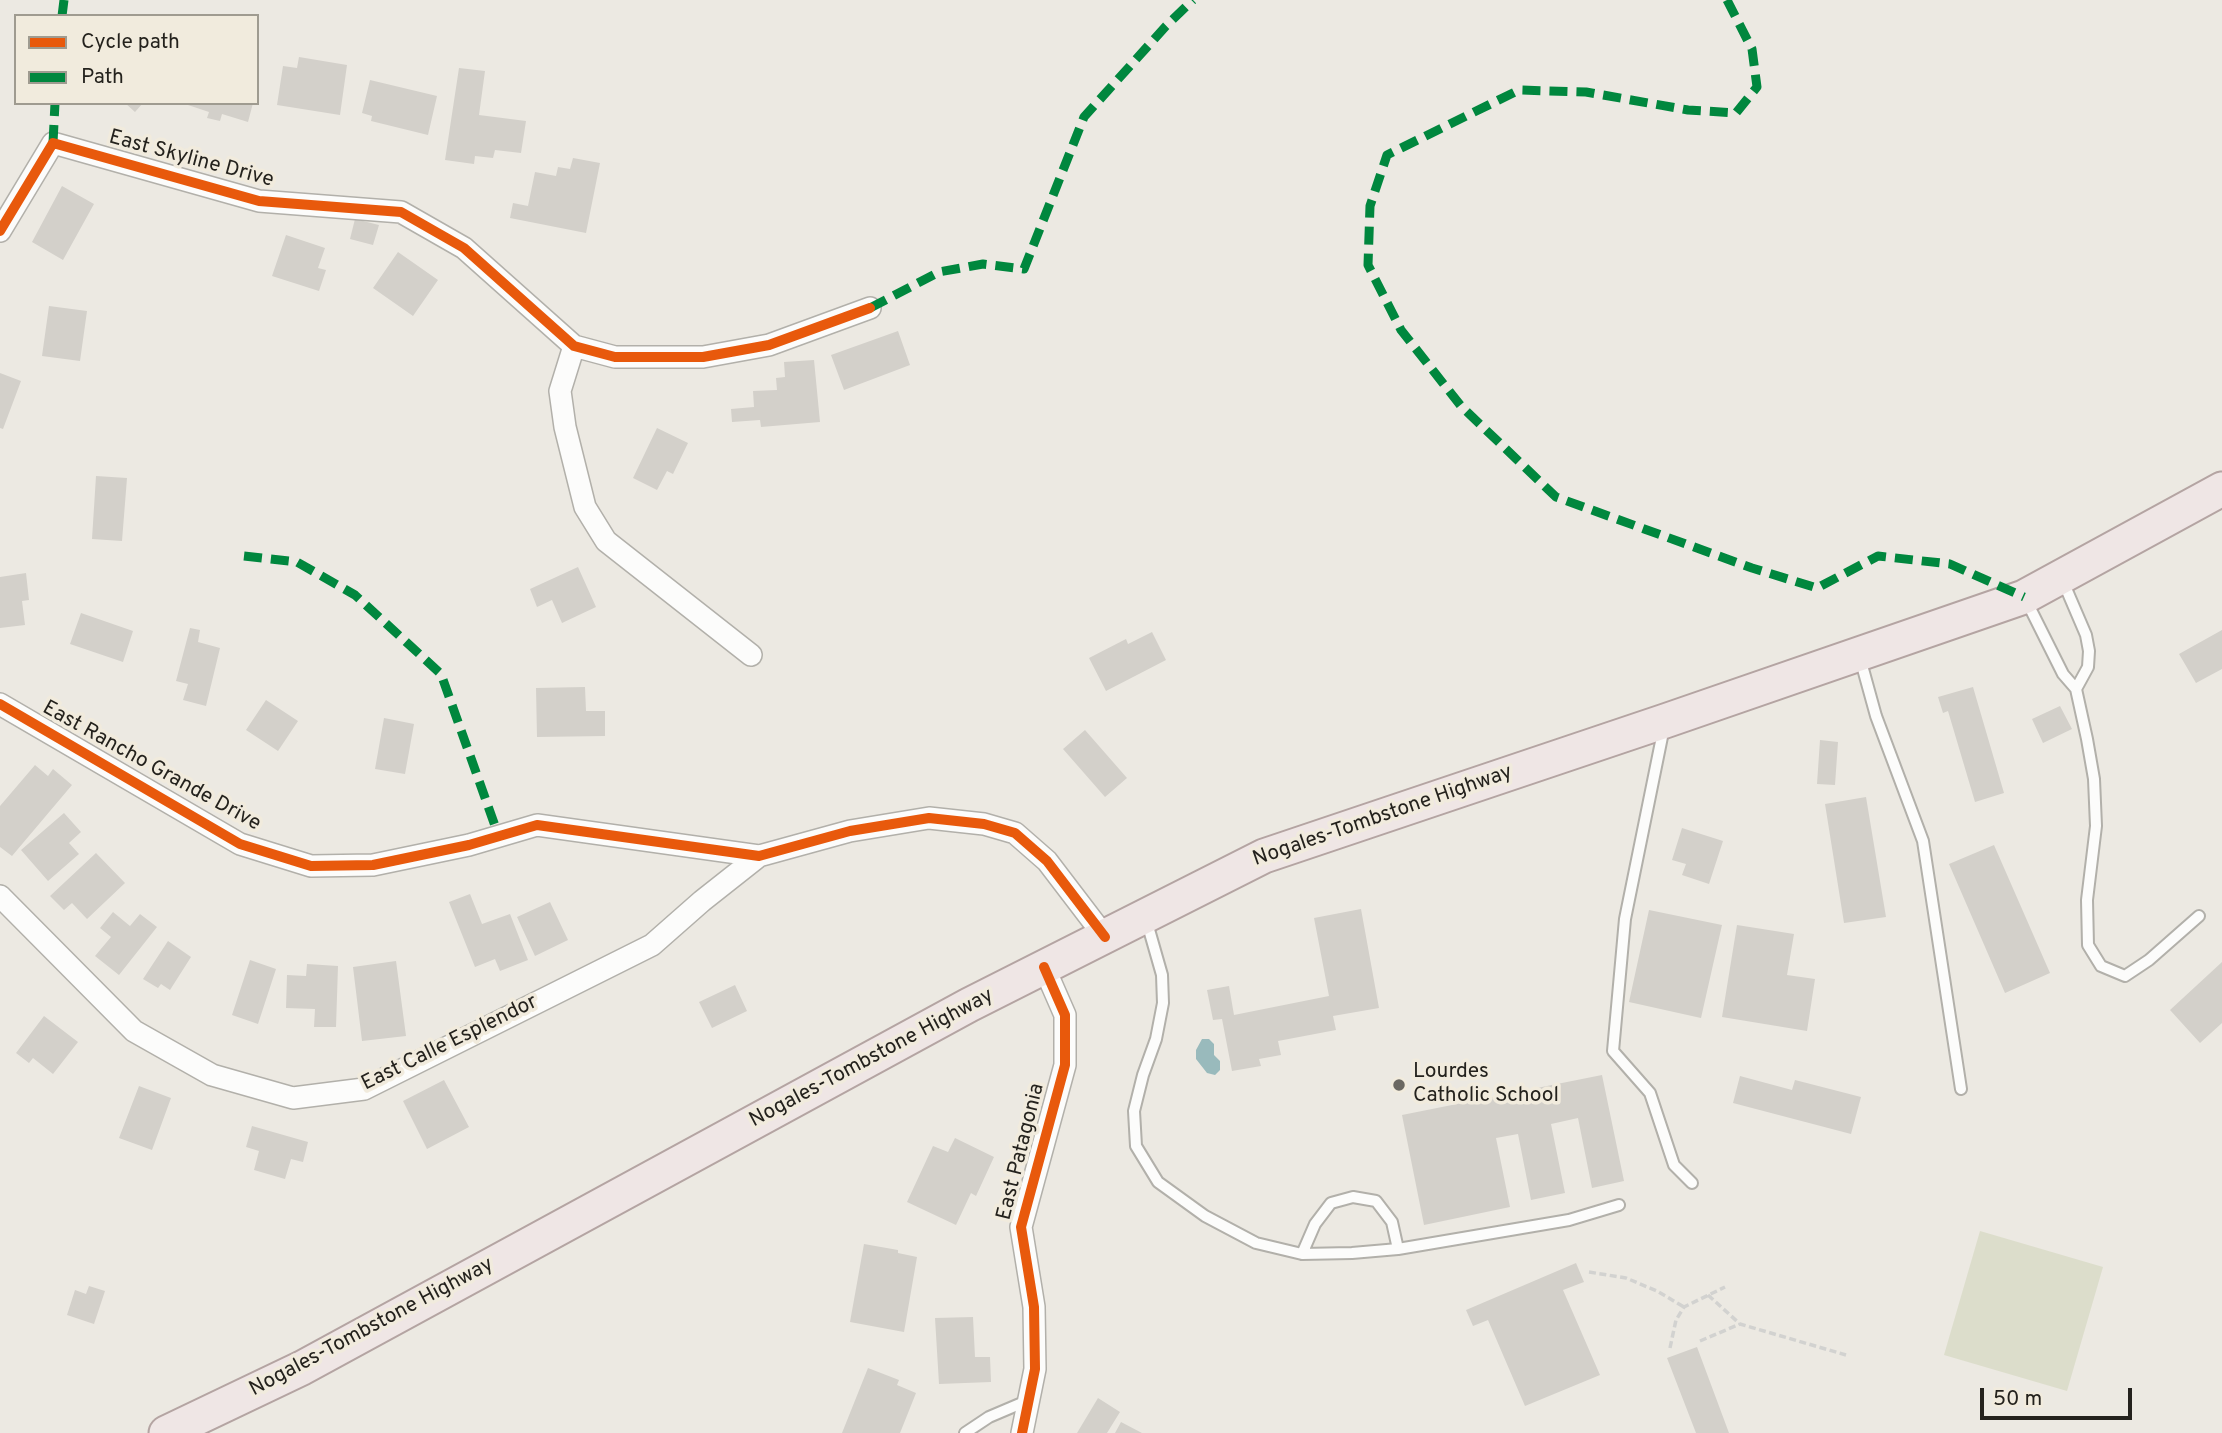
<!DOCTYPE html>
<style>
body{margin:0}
#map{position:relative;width:2222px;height:1433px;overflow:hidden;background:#ece9e2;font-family:Overpass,sans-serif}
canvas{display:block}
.legend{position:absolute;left:14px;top:14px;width:245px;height:91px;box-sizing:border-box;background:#f1ebdd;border:2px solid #9f9b90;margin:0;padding:9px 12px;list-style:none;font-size:21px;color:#24221d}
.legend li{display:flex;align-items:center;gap:14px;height:35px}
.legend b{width:35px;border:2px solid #9f9b90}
.scale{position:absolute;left:1980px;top:1388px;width:152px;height:32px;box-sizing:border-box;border:4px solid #24221d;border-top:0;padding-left:9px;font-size:21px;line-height:24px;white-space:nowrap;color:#24221d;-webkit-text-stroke:5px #f1ebdd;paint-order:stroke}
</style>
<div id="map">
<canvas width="2222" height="1433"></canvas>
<ul class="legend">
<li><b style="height:9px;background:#e8590c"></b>Cycle path</li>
<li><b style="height:9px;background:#00873e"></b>Path</li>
</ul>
<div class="scale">50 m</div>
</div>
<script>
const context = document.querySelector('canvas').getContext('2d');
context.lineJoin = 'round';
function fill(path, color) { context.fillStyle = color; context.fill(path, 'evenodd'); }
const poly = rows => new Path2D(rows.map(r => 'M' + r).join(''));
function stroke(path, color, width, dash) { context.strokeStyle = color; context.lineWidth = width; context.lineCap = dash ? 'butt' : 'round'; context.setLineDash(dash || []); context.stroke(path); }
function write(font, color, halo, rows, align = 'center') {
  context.font = font + ' Overpass,sans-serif'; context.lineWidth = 7; context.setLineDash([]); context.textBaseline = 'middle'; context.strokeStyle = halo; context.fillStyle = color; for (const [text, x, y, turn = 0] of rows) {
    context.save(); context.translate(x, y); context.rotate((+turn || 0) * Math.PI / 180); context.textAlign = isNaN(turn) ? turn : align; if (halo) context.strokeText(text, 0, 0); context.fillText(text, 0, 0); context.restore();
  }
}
fill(poly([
 [1980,1231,2103,1267,2067,1391,1944,1355]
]), '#dcddcb');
fill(poly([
 [1202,1039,1209,1039,1214,1044,1214,1055,1220,1061,1220,1070,1215,1075,1207,1073,1196,1059,1196,1050]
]), '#99babc');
fill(poly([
 [299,57,347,65,340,115,277,105,283,66,297,68],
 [459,68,485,71,479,115,526,121,521,153,495,150,493,158,475,156,474,164,445,160],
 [370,80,437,96,428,135,371,121,372,116,362,113],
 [125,103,143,103,135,112],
 [182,103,253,103,248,122,222,114,220,121,207,118,209,112],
 [573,158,600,163,586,233,510,218,513,203,528,206,535,172,556,176,558,167,570,169],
 [62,186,94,204,63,260,32,242],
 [355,219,379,225,373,245,350,239],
 [286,235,325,248,318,268,326,270,319,291,272,276],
 [398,252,438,280,413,316,373,288],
 [49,306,87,311,80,361,42,356],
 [898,331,910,365,844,390,831,355],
 [814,360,820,422,761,427,760,420,732,422,731,409,754,407,753,391,777,390,776,378,785,377,784,362],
 [0,373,21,381,3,429,0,428],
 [657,428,688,443,673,474,667,471,657,490,633,478],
 [96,476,127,478,122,541,92,539],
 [578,567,596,607,562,623,552,600,537,607,530,589],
 [26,573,29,600,22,601,25,625,0,628,0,577],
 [81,613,133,631,123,662,70,644],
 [190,628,200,630,198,642,220,648,206,706,183,700,188,684,176,681],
 [2222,630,2222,669,2196,683,2179,654],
 [1152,632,1166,660,1106,691,1089,658,1126,639,1128,644],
 [585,687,586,711,605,711,605,736,537,737,536,688],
 [1973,687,2004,793,1975,802,1948,711,1943,713,1938,697],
 [266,700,298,721,278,751,246,730],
 [2060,706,2072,729,2043,743,2032,719],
 [384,718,414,724,405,774,375,769],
 [1085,730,1127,778,1105,797,1063,749],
 [1820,740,1838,742,1835,785,1817,784],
 [35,765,48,776,53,769,72,785,12,856,0,847,0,806],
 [1866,797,1886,917,1844,923,1825,804],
 [64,813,81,832,69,843,79,854,48,881,21,850],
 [1682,828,1723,841,1709,884,1682,875,1686,864,1672,860],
 [1994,845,2050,973,2005,993,1949,864],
 [96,853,125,883,87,919,72,903,64,910,50,896],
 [470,894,482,924,510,914,528,960,500,971,495,959,475,967,449,902],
 [550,902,568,940,535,956,517,917],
 [1361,909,1379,1008,1333,1016,1336,1030,1278,1041,1281,1055,1259,1059,1261,1066,1232,1071,1222,1019,1213,1020,1207,990,1229,986,1234,1015,1329,996,1314,918],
 [1649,910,1722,925,1701,1018,1629,1002],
 [113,912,130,926,140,914,157,927,119,975,95,956,111,937,100,928],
 [1737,925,1794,934,1787,975,1815,979,1807,1031,1722,1017],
 [168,941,191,957,170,990,161,984,158,988,143,979],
 [250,960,276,969,258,1024,232,1015],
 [396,961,406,1036,362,1041,353,967],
 [2222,962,2222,1023,2200,1043,2170,1010],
 [307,964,338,966,336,1027,314,1027,315,1009,286,1008,287,975,306,976],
 [735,985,747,1011,712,1028,699,1002],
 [44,1016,78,1042,53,1074,33,1058,29,1063,16,1053],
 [1602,1075,1624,1181,1592,1188,1578,1118,1551,1124,1565,1193,1531,1200,1518,1134,1496,1138,1510,1207,1424,1225,1402,1115],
 [1740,1076,1792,1090,1795,1080,1861,1097,1851,1134,1733,1103],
 [444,1080,469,1127,427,1149,403,1101],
 [139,1086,171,1098,152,1150,119,1138],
 [252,1126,308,1142,303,1162,291,1159,285,1179,254,1170,259,1151,246,1147],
 [955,1138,994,1157,976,1196,971,1193,956,1225,907,1202,933,1146,948,1152],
 [864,1244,898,1250,898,1253,917,1257,904,1332,850,1322],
 [1576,1263,1584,1282,1563,1290,1600,1375,1525,1406,1488,1320,1473,1326,1466,1310],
 [89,1286,105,1291,94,1324,67,1315,75,1290,86,1294],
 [973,1317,975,1357,990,1357,991,1382,939,1384,935,1318],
 [1697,1347,1729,1433,1696,1433,1667,1358],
 [868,1368,899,1380,897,1385,916,1393,900,1433,842,1433],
 [1098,1398,1120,1412,1107,1433,1077,1433],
 [1121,1422,1142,1433,1115,1433]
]), '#d3d0ca');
const lane = poly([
 [2062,579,2086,635,2089,651,2088,667,2076,689],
 [2026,600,2063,674,2076,689,2087,739,2094,779,2096,826,2087,900,2088,945,2101,966,2125,976,2149,960,2199,916],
 [1860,658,1876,716,1923,841,1961,1089],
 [1664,727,1625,919,1613,1051,1650,1093,1674,1165,1692,1183],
 [1146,919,1162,975,1163,1003,1156,1039,1143,1075,1134,1111,1136,1146,1158,1182,1205,1216,1256,1243,1302,1254,1352,1253,1398,1249,1569,1220,1619,1205],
 [1302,1254,1315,1224,1331,1203,1353,1197,1376,1201,1392,1222,1398,1249],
 [965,1433,989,1417,1029,1400]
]);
const street = poly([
 [0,231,53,143,259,201,401,212,464,248,574,346,615,357,703,357,769,345,870,308],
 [574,346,560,391,565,427,585,507,606,541,751,655],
 [0,704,240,844,311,866,373,865,469,845,537,825,759,856,850,831,929,818,984,824,1015,833,1047,861,1105,937],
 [0,896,134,1031,212,1075,293,1098,364,1089,652,945,702,901,759,856],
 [1022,1433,1035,1369,1034,1307,1021,1227,1065,1065,1065,1015,1044,967]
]);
const primary = poly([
 [166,1433,302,1368,969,1005,1264,856,1665,721,2024,597,2222,489]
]);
stroke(lane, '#b2b0aa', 14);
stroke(street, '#b2b0aa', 24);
stroke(primary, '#b4a4a2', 37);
stroke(poly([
 [1589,1272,1626,1278,1657,1291,1684,1307],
 [1708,1295,1740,1324,1846,1355],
 [1700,1341,1740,1324],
 [1670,1348,1676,1320,1684,1307,1725,1287]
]), '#d2d2d0', 3.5, [7, 3.5]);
stroke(lane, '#fcfcfb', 10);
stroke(street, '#fcfcfb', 21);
stroke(primary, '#efe6e5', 33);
stroke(poly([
 [1727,0,1752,49,1757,87,1736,113,1688,110,1586,92,1519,90,1387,155,1370,206,1368,265,1401,330,1461,406,1556,497,1752,568,1817,588,1878,556,1950,564,2024,597],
 [62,16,64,0],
 [53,143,55,103],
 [870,308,939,272,983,264,1024,269,1084,117,1166,26,1193,0],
 [244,556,297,562,355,595,441,674,499,837]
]), '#00873e', 9, [18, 9]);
stroke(poly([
 [0,231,53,143,259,201,401,212,464,248,574,346,615,357,703,357,769,345,870,308],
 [0,704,240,844,311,866,373,865,469,845,537,825,759,856,850,831,929,818,984,824,1015,833,1047,861,1105,937],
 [1022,1433,1035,1369,1034,1307,1021,1227,1065,1065,1065,1015,1044,967]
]), '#e8590c', 10);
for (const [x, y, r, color] of [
 [1399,1085,7,"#6a6862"]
]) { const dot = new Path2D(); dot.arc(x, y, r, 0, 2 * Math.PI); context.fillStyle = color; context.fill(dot); stroke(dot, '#f1ebdd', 2.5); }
write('21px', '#24221d', '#f1ebdd', [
 ["East Skyline Drive",191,160,15],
 ["East Rancho Grande Drive",151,767,29],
 ["Nogales-Tombstone Highway",1383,817,-19],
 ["East Calle Esplendor",450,1044,-26],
 ["Nogales-Tombstone Highway",872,1059,-28],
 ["East Patagonia",1022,1152,-76],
 ["Nogales-Tombstone Highway",372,1328,-28]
]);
write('21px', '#24221d', '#f1ebdd', [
 ["Lourdes",1413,1073],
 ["Catholic School",1413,1097]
], 'left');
</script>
